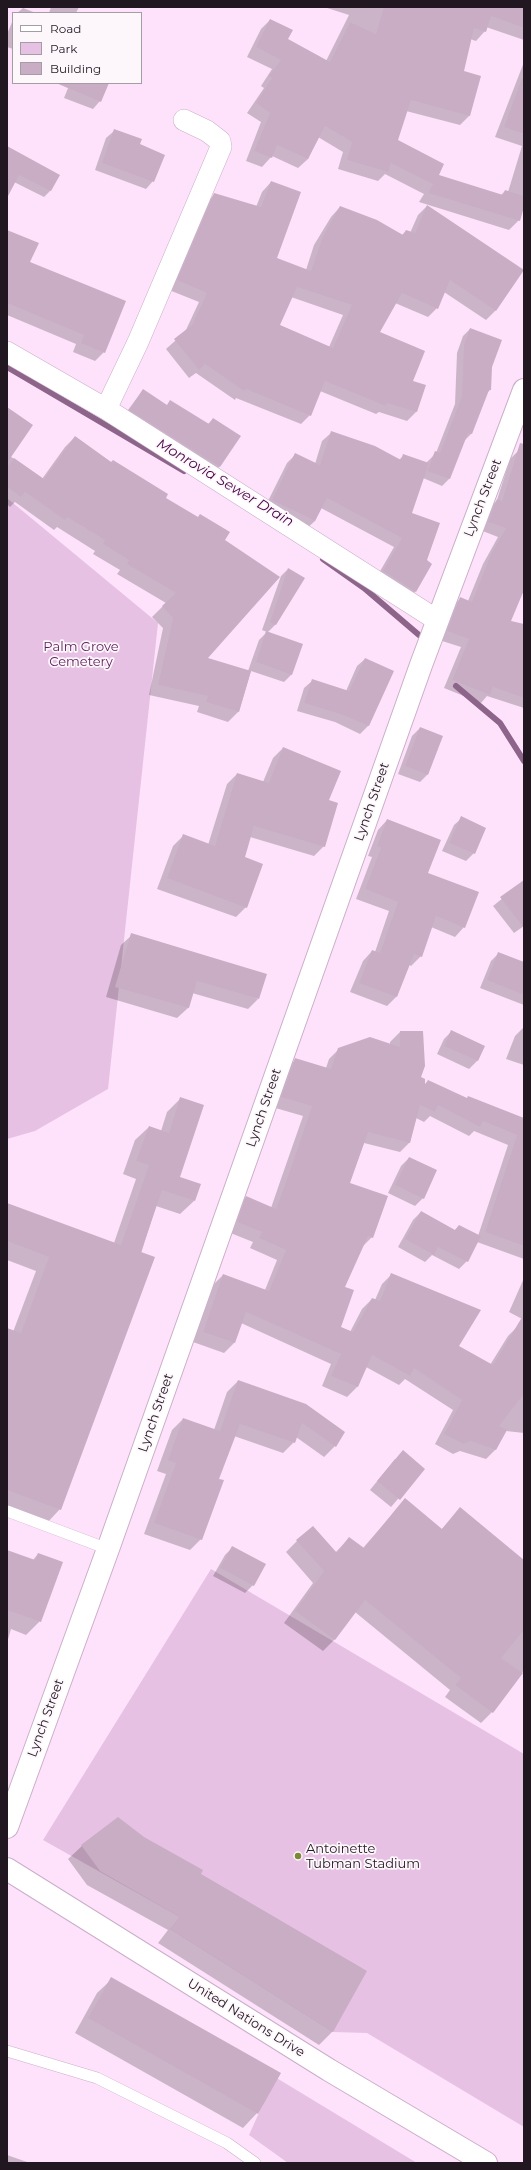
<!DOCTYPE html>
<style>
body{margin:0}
#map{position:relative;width:531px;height:2170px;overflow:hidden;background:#fee2fb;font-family:Montserrat,sans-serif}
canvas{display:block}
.frame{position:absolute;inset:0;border:8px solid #211720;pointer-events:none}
.legend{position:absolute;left:12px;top:12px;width:130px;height:72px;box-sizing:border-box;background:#fdf7fc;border:1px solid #a59da4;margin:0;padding:5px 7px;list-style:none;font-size:12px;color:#211720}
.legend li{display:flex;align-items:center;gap:8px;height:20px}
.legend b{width:20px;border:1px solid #a59da4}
</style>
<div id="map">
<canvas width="531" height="2170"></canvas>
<div class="frame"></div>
<ul class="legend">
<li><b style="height:5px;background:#fff"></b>Road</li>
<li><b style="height:11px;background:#e7c1e3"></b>Park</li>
<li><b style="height:11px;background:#c8adc5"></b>Building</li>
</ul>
</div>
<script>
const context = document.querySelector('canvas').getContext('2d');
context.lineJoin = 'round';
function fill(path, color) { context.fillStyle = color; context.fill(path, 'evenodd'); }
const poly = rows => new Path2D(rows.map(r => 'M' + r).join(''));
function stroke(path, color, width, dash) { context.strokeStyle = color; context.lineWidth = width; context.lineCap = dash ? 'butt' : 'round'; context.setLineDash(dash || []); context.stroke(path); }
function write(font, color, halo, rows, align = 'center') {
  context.font = font + ' Montserrat,sans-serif'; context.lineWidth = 3.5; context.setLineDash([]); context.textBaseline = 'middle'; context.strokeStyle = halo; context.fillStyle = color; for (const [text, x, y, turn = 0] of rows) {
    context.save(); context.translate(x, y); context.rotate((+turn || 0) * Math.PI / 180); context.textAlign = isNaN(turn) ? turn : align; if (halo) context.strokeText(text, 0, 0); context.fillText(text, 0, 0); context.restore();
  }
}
fill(poly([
 [7,498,158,623,108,1089,35,1131,7,1139],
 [211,1569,524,1754,524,2127,367,2033,333,2032,170,1929,180,1917,43,1840],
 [275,2077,417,2163,288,2163,249,2135]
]), '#e7c1e3');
fill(poly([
 [51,7,79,7,76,13,49,13],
 [324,7,524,7,524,40,486,27,485,31,476,41,470,39,463,72,469,116,460,125,406,111,397,141,437,176,501,195,505,191,508,192,522,146,495,137,524,62,524,204,519,220,509,230,419,202,424,194,385,174,378,181,338,169,343,152,318,137,308,159,298,168,272,156,262,167,246,161,261,122,247,113,264,88,261,86,272,69,247,57,261,29,270,20,287,40,326,61,349,15],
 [23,8,36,13,17,13],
 [13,20,13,49,7,47,7,34],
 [70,83,108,83,100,101,93,109,64,98],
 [114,131,139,145,153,181,146,189,95,170,106,138],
 [7,148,51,190,44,197,14,182,7,196],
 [271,182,276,259,306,270,314,245,331,217,340,207,402,235,406,231,410,233,418,215,427,206,522,270,495,311,486,320,444,292,437,308,428,317,395,303,379,332,411,381,425,386,416,412,407,421,379,412,376,414,320,391,310,415,301,424,236,398,235,400,196,373,189,378,166,349,185,332,199,302,169,290,206,203,215,194,256,207,262,192],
 [291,297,343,315,329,347,279,325],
 [7,231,29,262,104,352,95,361,73,352,76,344,7,315],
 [470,329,491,367,490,390,486,394,471,434,464,441,449,479,442,486,423,478,411,513,425,561,431,564,415,592,406,600,375,580,394,547,321,508,315,521,306,529,264,509,287,463,295,455,315,464,322,441,331,433,399,460,403,456,426,463,436,453,455,404,457,353,463,336],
 [143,390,166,406,207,425,213,419,239,436,219,467,211,474,122,418],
 [75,437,224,541,206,659,248,671,259,640,267,632,262,630,281,576,288,569,276,624,267,633,292,674,284,682,251,671,239,711,228,722,197,712,199,706,149,695,163,628,152,617,166,603,117,574,120,570,93,554,95,551,57,527,54,530,15,502,10,507,7,504,7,450,10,456,42,479,65,447],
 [524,445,524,594,522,593,510,621,524,625,524,708,487,696,481,703,444,688,461,647,439,640,451,607,460,599,468,601,483,564,498,537,480,530,489,509,497,500,510,459],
 [365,659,393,671,368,726,360,734,335,722,297,711,304,688,312,681,346,691,357,666],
 [420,728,427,775,420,782,398,774,412,736],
 [283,748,328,801,324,846,314,856,250,837,244,858,246,907,236,917,157,889,173,846,183,836,208,845,227,784,237,774,263,782,273,758],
 [462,818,474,853,466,861,442,851,454,825],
 [387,820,464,927,455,937,431,927,421,956,411,966,409,965,396,997,387,1006,350,992,363,961,372,951,375,952,389,911,356,899,372,857,368,856,378,830],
 [524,881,524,926,514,933,493,906],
 [132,935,258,999,248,1009,192,993,188,1008,177,1018,106,997,121,945],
 [499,953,524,963,524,1005,480,988,491,961],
 [523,1028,524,1028,524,1065,506,1059,515,1036],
 [452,1031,483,1047,477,1061,469,1069,437,1054,444,1039],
 [400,1032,424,1085,428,1081,467,1099,524,1119,524,1259,477,1242,467,1261,459,1269,432,1255,425,1262,398,1247,413,1220,421,1212,454,1231,459,1226,478,1236,508,1145,474,1131,469,1136,430,1116,424,1122,416,1118,410,1142,400,1152,364,1143,349,1183,372,1237,361,1248,344,1287,340,1327,350,1332,362,1309,372,1299,375,1300,382,1284,392,1274,457,1346,490,1365,508,1336,518,1326,524,1328,524,1433,506,1431,496,1449,486,1459,460,1451,453,1454,435,1444,453,1410,405,1379,399,1385,366,1367,357,1387,347,1397,322,1386,331,1364,241,1323,234,1343,224,1353,193,1342,213,1285,223,1275,265,1290,277,1260,250,1248,253,1242,228,1232,237,1207,246,1197,271,1208,282,1176,303,1116,272,1107,286,1069,296,1059,326,1068,329,1059,339,1049,390,1045,390,1042],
 [181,1098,178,1178,194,1201,180,1214,156,1206,60,1509,47,1523,7,1508,7,1329,13,1332,36,1271,7,1260,7,1204,114,1243,136,1179,123,1174,135,1140,149,1127,161,1131,167,1112],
 [409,1158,423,1198,415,1206,388,1193,401,1166],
 [524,1278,524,1320,509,1312],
 [238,1381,305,1405,335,1446,324,1457,296,1437,294,1442,283,1453,234,1436,218,1479,201,1539,190,1550,144,1534,166,1474,157,1471,172,1430,183,1419,214,1430,227,1392],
 [395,1459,424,1469,391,1507,370,1490],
 [405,1500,441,1530,460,1509,524,1561,524,1670,492,1712,481,1723,445,1697,450,1690,355,1612,334,1640,323,1651,284,1623,313,1583,286,1552,297,1541,335,1553,349,1538,363,1548],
 [233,1547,253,1585,245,1593,213,1576,225,1555],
 [7,1551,33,1560,38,1554,40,1621,26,1635,11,1629,7,1643],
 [144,1838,200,1874,366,1971,332,2032,319,2045,158,1943,168,1930,87,1885,68,1859,82,1846],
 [112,1979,280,2074,257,2113,243,2128,75,2033,97,1993],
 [7,2155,30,2163,7,2163]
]), '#0003');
stroke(poly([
 [7,367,184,471],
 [323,559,364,588,419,635],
 [456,686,500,723,524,761]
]), '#8d648a', 6);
fill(poly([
 [384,7,524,7,524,28,491,16,486,32,474,28,464,71,481,76,470,116,411,100,398,140,444,164,439,175,503,195,505,190,524,196,524,207,520,221,428,193,433,184,391,163,388,172,347,160,352,142,325,126,308,159,277,145,272,158,254,151,270,113,256,103,272,78,269,76,281,60,256,47,270,19,293,30,288,39,330,62,350,22,376,34],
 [522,78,524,78,524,134,504,127],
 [56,83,109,83,101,102],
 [114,129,142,139,140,144,165,155,154,182,102,163],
 [7,146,60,175,51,191,19,175,7,198],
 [271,181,301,192,277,258,311,271,323,236,340,206,377,220,403,235,406,230,415,233,427,205,524,270,496,311,450,280,438,309,402,293,380,332,425,351,413,381,426,385,417,412,387,403,386,406,325,381,311,416,246,389,244,391,205,364,199,370,174,339,192,325,207,293,177,280,214,193,261,207],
 [297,287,352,305,333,348,280,325],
 [7,230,39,243,30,262,126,301,105,353,81,343,84,335,7,303],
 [470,328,502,340,492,367,491,390,489,390,472,434,468,433,450,479,427,471,435,451,440,453,462,396,464,345],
 [143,389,167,405,170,400,209,424,213,418,241,436,220,467,129,410],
 [7,407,33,425,7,463],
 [331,431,375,446,401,460,403,454,429,463,412,513,440,523,427,560,432,564,416,592,383,571,402,538,327,498,315,521,272,500,295,453,320,465],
 [75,436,111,462,113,460,168,494,166,498,198,517,200,514,230,532,225,540,280,577,208,658,251,671,239,712,206,702,208,696,158,685,173,618,162,606,176,593,127,564,129,560,103,544,105,540,67,517,65,520,25,492,21,497,7,487,7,467,14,458,44,479],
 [520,443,524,444,524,590,511,621,524,624,524,698,493,687,490,695,452,680,469,639,447,631,460,597,472,602,491,554,506,528,488,522,497,499,502,501],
 [288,568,305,578,276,625,270,622],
 [266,631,303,644,292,675,256,662],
 [365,658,394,671,369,726,343,715,304,703,312,679,349,691],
 [420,727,443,736,428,775,405,766],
 [283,747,341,771,329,800,338,803,325,847,254,826,245,857,263,864,247,908,167,878,183,834,215,846,237,773,269,783],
 [461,816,486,828,475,854,449,843],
 [387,819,441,840,428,873,479,892,465,928,436,916,422,957,414,954,397,997,359,983,372,950,380,953,398,902,365,889,381,848,377,846],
 [524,880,524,928,500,897],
 [131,933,267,974,259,999,197,981,189,1008,115,987],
 [498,952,524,962,524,995,487,980],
 [451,1030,485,1046,478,1061,444,1046],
 [400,1031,423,1031,425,1066,421,1077,425,1079,425,1085,428,1080,467,1098,468,1096,524,1118,524,1246,485,1232,517,1135,483,1121,480,1127,438,1105,435,1112,420,1105,410,1143,368,1132,350,1183,388,1196,373,1238,368,1236,345,1287,354,1290,341,1327,353,1332,372,1298,380,1301,391,1273,481,1310,459,1346,493,1365,524,1314,524,1394,499,1426,507,1430,496,1450,471,1441,464,1444,444,1434,462,1400,414,1368,410,1376,372,1355,358,1387,331,1376,341,1354,246,1312,235,1343,203,1332,223,1274,269,1291,286,1250,259,1238,262,1232,237,1222,246,1196,276,1209,292,1165,312,1106,281,1097,295,1058,331,1069,338,1048,370,1037,400,1047],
 [180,1097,204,1105,180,1177,201,1184,195,1201,162,1190,141,1252,155,1257,61,1510,7,1490,7,1328,21,1333,49,1257,7,1241,7,1203,121,1245,149,1165,136,1161,149,1126,169,1133],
 [409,1157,437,1170,424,1199,395,1185],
 [421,1211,455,1230,459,1225,481,1236,468,1262,438,1247,434,1255,405,1239],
 [238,1380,306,1404,345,1432,336,1447,302,1423,295,1443,240,1424,219,1479,224,1480,202,1540,154,1523,176,1463,168,1460,183,1418,220,1431],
 [403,1450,425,1469,400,1500,377,1481],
 [405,1498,442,1529,460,1507,524,1560,524,1630,501,1658,523,1673,493,1713,455,1685,461,1678,365,1600,335,1640,295,1611,324,1571,296,1540,313,1526,337,1553,349,1537,364,1548],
 [232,1546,266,1564,254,1586,220,1568],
 [7,1550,35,1560,38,1553,63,1562,41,1622,7,1610],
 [118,1817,144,1837,203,1870,201,1874,367,1971,333,2032,170,1929,180,1917,100,1871,81,1845],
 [111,1977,281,2073,258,2114,88,2018]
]), '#c8adc5');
const lane = poly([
 [7,1511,108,1549],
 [7,2051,97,2078,227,2143,255,2163]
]);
const street = poly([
 [7,352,106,409,437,620],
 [106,409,138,342,221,147,220,141,207,131,184,120]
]);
const secondary = poly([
 [7,1827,108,1549,421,665,524,390],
 [7,1869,329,2070,486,2163]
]);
stroke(lane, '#caafc8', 12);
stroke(street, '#caafc8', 22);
stroke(secondary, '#caafc8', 24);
stroke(lane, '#fff', 11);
stroke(street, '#fff', 21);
stroke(secondary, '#fff', 22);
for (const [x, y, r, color] of [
 [298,1856,4,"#798938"]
]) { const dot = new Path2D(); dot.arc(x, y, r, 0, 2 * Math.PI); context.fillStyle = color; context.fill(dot); stroke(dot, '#fdf7fc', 1.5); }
write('13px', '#211720', '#fdf7fc', [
 ["Lynch Street",483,498,-69],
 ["Lynch Street",372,802,-71],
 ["Lynch Street",264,1108,-71],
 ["Lynch Street",156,1413,-71],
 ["Lynch Street",46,1718,-70],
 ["United Nations Drive",246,2018,32]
]);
write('13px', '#5d1c5b', '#fdf7fc', [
 ["Palm Grove",81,647],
 ["Cemetery",81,662]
]);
write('13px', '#211720', '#fdf7fc', [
 ["Antoinette",306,1849],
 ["Tubman Stadium",306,1864]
], 'left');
write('italic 14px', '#470246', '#fdf7fc', [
 ["Monrovia Sewer Drain",225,483,31]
]);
</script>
